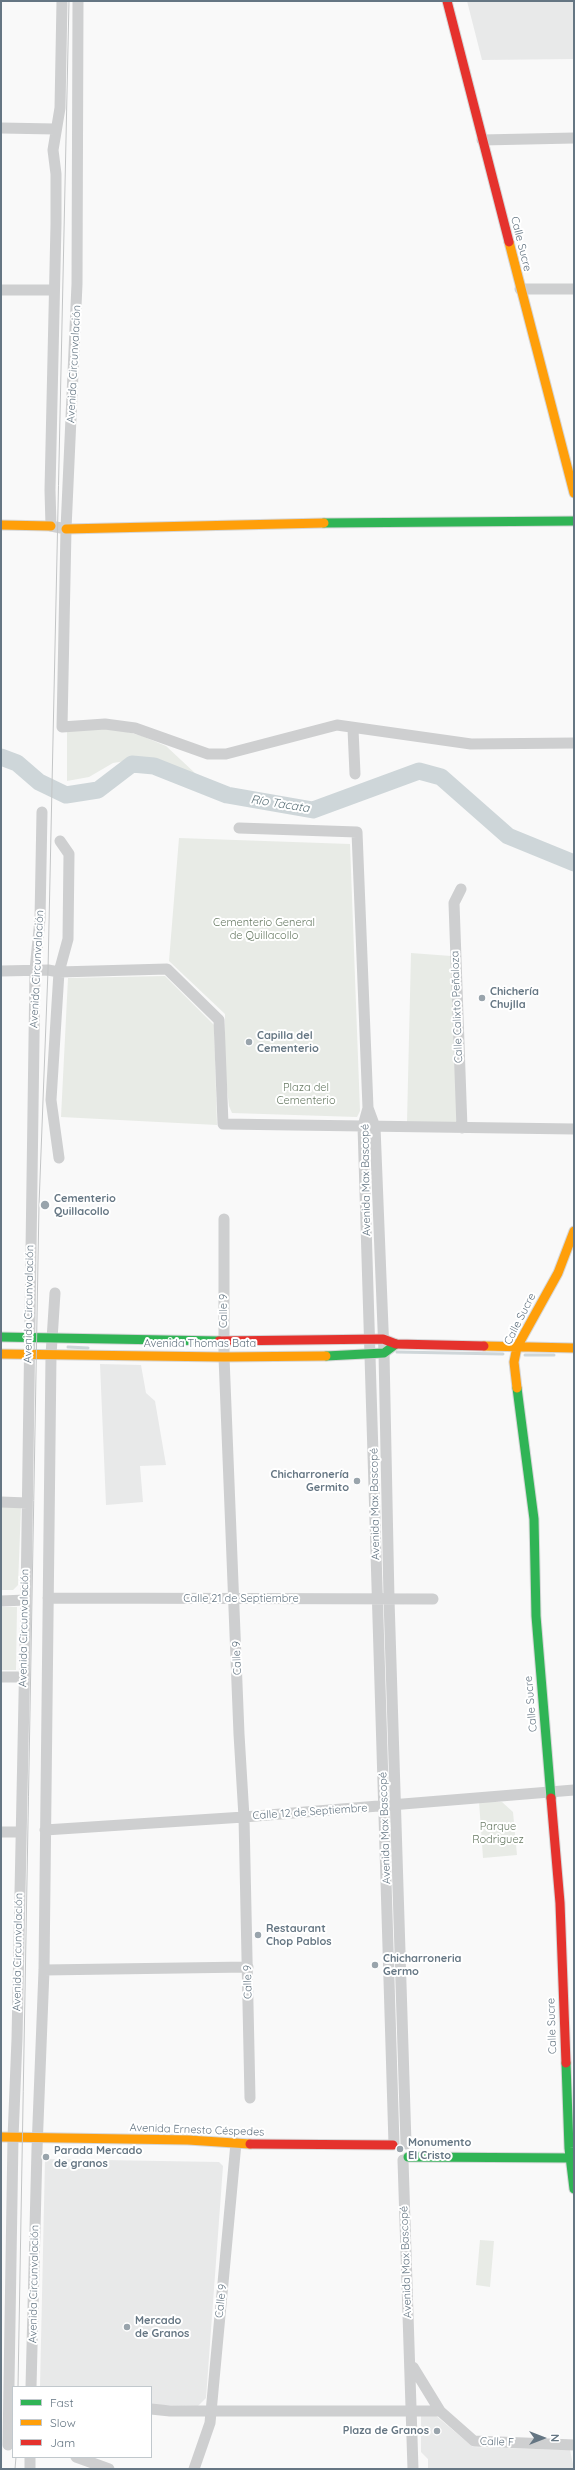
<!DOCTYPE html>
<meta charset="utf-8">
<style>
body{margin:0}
#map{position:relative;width:575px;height:2470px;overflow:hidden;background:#f9f9f9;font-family:Quicksand,sans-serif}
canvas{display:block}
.frame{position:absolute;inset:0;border:2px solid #657683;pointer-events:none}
.legend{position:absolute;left:12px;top:2386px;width:140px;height:72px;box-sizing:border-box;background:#fff;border:1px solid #c1c8cd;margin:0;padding:5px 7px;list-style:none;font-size:12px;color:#657683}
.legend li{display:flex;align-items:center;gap:8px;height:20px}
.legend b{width:20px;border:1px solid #c1c8cd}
.north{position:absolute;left:523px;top:2418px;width:40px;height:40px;-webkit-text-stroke:3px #fff;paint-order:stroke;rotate:90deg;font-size:11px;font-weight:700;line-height:16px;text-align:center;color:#657683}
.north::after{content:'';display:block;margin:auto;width:14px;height:18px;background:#657683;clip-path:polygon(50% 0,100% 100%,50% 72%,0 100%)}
</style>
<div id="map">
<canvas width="575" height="2470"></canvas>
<div class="frame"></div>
<ul class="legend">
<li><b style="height:5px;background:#30b455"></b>Fast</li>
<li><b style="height:5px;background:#ff9f0a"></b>Slow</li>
<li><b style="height:5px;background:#e5322d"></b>Jam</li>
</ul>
<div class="north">N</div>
</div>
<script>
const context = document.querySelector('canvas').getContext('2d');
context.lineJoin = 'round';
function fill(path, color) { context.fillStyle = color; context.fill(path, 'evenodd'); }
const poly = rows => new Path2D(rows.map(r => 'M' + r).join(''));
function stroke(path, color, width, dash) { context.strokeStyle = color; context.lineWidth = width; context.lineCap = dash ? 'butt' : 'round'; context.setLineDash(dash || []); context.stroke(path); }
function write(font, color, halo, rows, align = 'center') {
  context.font = font + ' Quicksand,sans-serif'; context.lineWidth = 4; context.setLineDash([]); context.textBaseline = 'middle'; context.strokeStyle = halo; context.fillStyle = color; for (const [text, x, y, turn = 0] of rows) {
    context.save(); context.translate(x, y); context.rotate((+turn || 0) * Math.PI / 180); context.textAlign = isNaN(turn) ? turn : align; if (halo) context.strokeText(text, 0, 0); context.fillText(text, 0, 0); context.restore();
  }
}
fill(poly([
 [467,1,574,1,574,59,482,60],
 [100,1364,141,1365,146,1393,155,1401,166,1465,140,1466,143,1502,106,1505],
 [45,2159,219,2162,223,2166,206,2398,198,2406,151,2405,151,2387,40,2387],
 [421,2413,434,2414,473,2447,570,2450,574,2469,428,2469,428,2459,421,2452]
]), '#e8e9e9');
fill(poly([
 [110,727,142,736,166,746,196,774,144,758,113,763,89,777,67,781,67,731],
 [179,838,350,844,360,1111,357,1117,232,1113,229,1106,225,1072,225,1014,169,961],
 [411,953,451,956,457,1122,407,1122],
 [165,976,214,1025,217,1125,61,1117,68,978],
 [1,1506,21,1507,18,1585,13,1590,1,1590],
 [1,1607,17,1607,16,1670,1,1670],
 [479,1801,502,1802,513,1812,517,1855,483,1858],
 [480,2240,494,2241,490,2287,476,2285]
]), '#e8ebe6');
stroke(poly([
 [68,1347,88,1348],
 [397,1352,503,1354],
 [525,1355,554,1355]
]), '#ced6d9', 3);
stroke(poly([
 [1,757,17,763,39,782,66,795,98,790,132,764,154,766,227,795,313,810,419,771,441,777,508,836,574,863]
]), '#ced6d9', 17);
const fast = poly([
 [324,523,574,521],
 [1,1337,219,1341],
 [326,1356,384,1353,396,1344],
 [517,1388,534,1519,536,1616,551,1798],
 [566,2063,569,2148,574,2189],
 [408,2157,574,2158]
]);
const slow = poly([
 [509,242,574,493],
 [1,525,51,526],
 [66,529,324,523],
 [484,1346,574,1348],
 [1,1354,224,1357,326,1356],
 [517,1388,514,1362,517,1347,558,1273,574,1231],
 [1,2137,188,2140,250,2144]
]);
const jam = poly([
 [447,1,509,242],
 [219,1341,383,1339,396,1344,484,1346],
 [551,1798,560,1903,566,2063],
 [250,2144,393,2145]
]);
stroke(fast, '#d5d6d7', 11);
stroke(slow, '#d5d6d7', 11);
stroke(jam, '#d5d6d7', 11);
stroke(poly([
 [62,1,60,108,53,150,56,174,56,224,50,490,51,526,66,529],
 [78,1,77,284,66,529,62,727,105,724,135,728,208,754,226,754,337,725,471,744,574,743],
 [1,128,55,129],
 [482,140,574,138],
 [520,289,574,289],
 [1,290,54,290],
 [353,729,355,774],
 [239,828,357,832,368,1108,363,1126,394,2144],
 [461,889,454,903,462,1128],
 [1,971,48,970,59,972,167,969,219,1020,223,1124,574,1129],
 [368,1108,375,1127,384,1353,389,1599,406,2144],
 [59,1158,51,1100,59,972,68,939,69,854,60,841],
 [224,1219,224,1357,239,1734,244,1817,250,2098],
 [1,1502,27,1503],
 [48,1598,433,1599],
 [1,1601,26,1600],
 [1,1677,23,1677],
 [45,1830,244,1817,574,1790],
 [1,1832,20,1832],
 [44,1970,248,1967],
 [403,2160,413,2469],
 [413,2367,440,2411,474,2441,574,2445],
 [31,2387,37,2149,44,1970,51,1355,55,1293],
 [151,2409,170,2411,440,2411],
 [8,2445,13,2138,17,2039,26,1600,35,970,40,919,42,812],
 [76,2457,109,2469],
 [30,2469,30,2457],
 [194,2469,210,2423,236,2143]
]), '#cecfd0', 11);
stroke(fast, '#30b455', 9);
stroke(slow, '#ff9f0a', 9);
stroke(jam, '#e5322d', 9);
stroke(poly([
 [18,2387,39,1205,48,970,69,1],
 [15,2469,16,2457]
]), '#c3c5c6', 1);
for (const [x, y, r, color] of [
 [482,998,4,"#99a4ac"],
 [249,1042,4,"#99a4ac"],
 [45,1205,5,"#99a4ac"],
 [357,1481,4,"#99a4ac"],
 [258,1935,4,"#99a4ac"],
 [375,1965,4,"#99a4ac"],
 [400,2149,4,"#99a4ac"],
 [46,2157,4,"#99a4ac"],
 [127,2327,4,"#99a4ac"],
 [437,2431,4,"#99a4ac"]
]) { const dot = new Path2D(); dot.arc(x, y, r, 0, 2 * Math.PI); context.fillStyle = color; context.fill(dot); stroke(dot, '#fff', 1.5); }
write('11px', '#657683', '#fff', [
 ["Calle Sucre",521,244,76],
 ["Avenida Circunvalación",74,364,-87],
 ["Avenida Circunvalación",37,969,-87],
 ["Calle Calixto Peñaloza",457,1007,-92],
 ["Avenida Max Bascopé",366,1180,-91],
 ["Avenida Circunvalación",29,1304,-89],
 ["Calle 9",224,1311,-90],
 ["Calle Sucre",520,1319,-63],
 ["Avenida Thomas Bata",200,1344],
 ["Avenida Max Bascopé",375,1504,-91],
 ["Calle 21 de Septiembre",241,1599],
 ["Avenida Circunvalación",24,1628,-89],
 ["Calle 9",237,1658,-92],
 ["Calle Sucre",531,1704,-95],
 ["Calle 12 de Septiembre",310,1812,-4],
 ["Avenida Max Bascopé",385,1828,-92],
 ["Avenida Circunvalación",18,1952,-89],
 ["Calle 9",248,1982,-91],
 ["Calle Sucre",552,2026,-92],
 ["Avenida Ernesto Céspedes",197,2130,2],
 ["Avenida Max Bascopé",406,2262,-92],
 ["Avenida Circunvalación",34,2284,-89],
 ["Calle 9",221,2301,-84],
 ["Calle F",497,2442,2]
]);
write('11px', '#687a64', '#fff', [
 ["Cementerio General",264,923],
 ["de Quillacollo",264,936],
 ["Plaza del",306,1088],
 ["Cementerio",306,1101],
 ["Parque",498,1827],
 ["Rodriguez",498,1840]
]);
write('bold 11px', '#657683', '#fff', [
 ["Chichería",490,992],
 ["Chujlla",490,1005],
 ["Capilla del",257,1036],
 ["Cementerio",257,1049],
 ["Cementerio",54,1199],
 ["Quillacollo",54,1212],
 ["Chicharronería",349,1475,"right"],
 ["Germito",349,1488,"right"],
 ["Restaurant",266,1929],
 ["Chop Pablos",266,1942],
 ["Chicharroneria",383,1959],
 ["Germo",383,1972],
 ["Monumento",408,2143],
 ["El Cristo",408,2156],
 ["Parada Mercado",54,2151],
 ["de granos",54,2164],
 ["Mercado",135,2321],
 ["de Granos",135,2334],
 ["Plaza de Granos",429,2431,"right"]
], 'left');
write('italic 12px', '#60757c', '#fff', [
 ["Río Tacata",280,804,9]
]);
</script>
